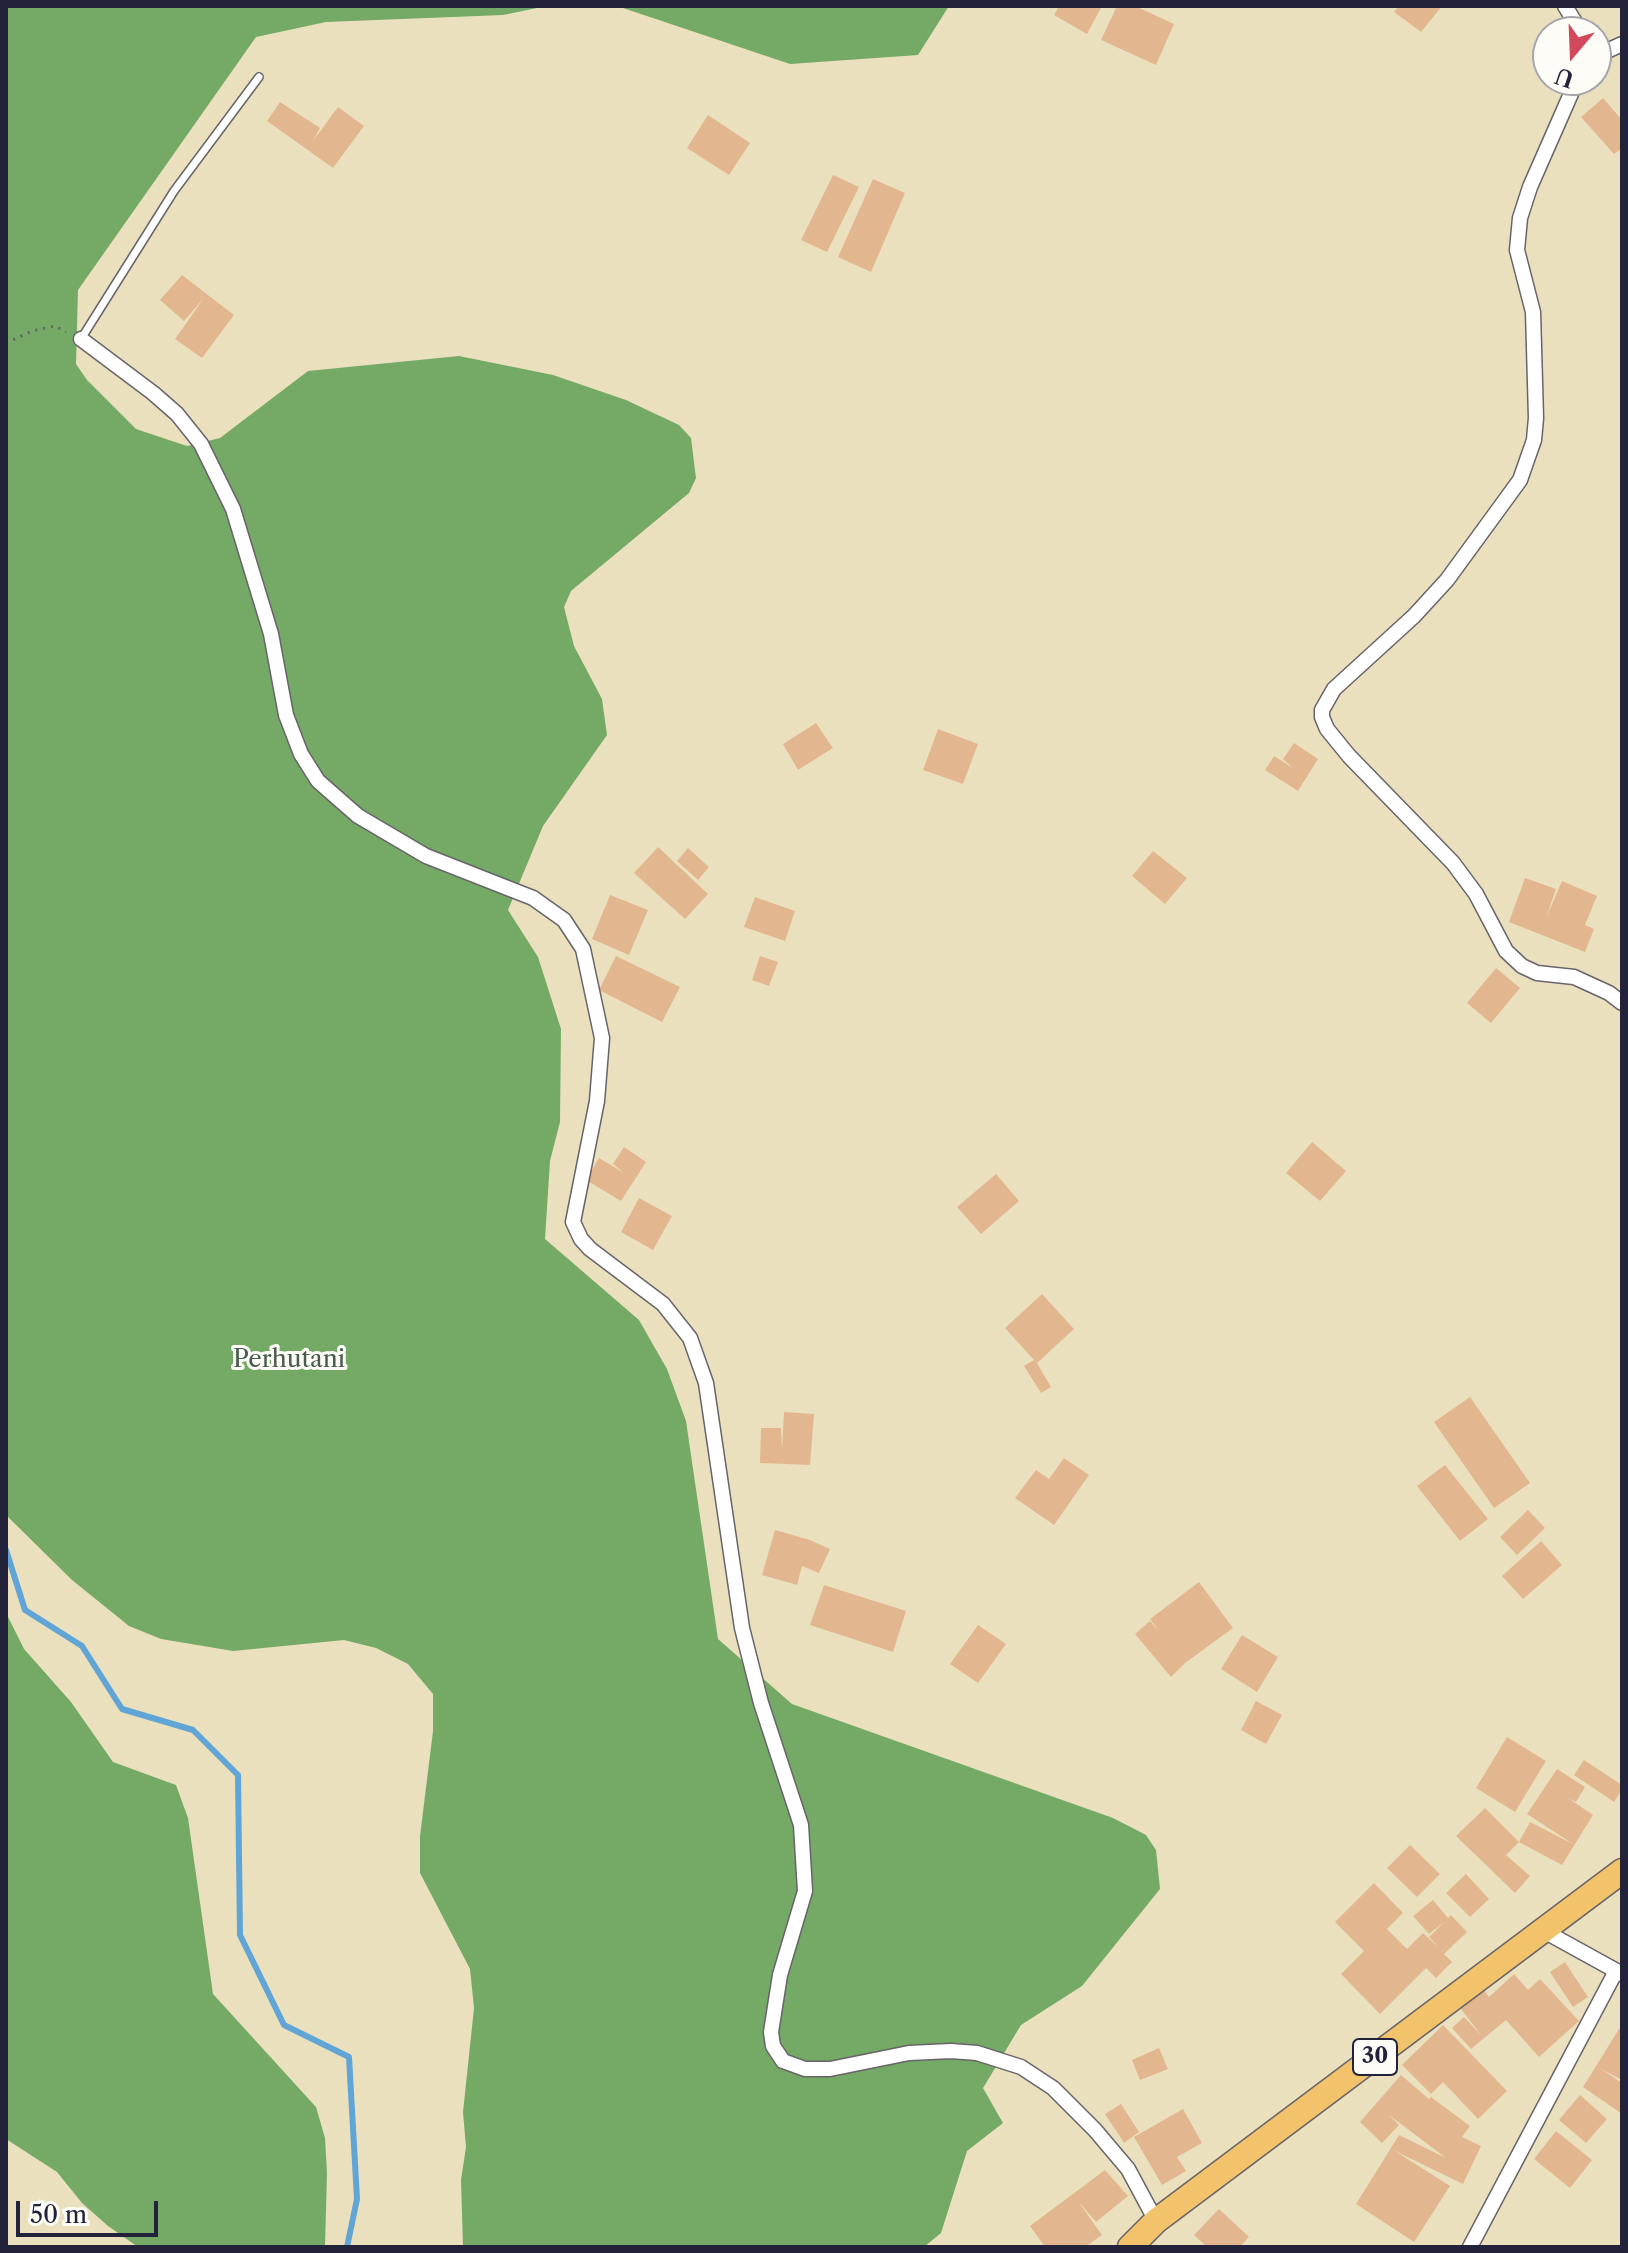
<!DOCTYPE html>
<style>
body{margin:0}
#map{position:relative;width:1628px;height:2253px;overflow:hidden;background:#ebe0be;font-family:"Libre Caslon Text",serif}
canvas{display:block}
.frame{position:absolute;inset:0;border:8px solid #22223b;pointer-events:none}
.north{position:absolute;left:1532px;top:16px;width:80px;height:80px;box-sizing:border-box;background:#fdfcf7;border:2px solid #a5a5ac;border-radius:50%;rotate:199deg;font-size:22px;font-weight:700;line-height:32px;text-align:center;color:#22223b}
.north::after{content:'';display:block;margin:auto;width:28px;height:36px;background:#d1495b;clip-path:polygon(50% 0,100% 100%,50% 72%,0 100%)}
.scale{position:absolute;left:16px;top:2201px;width:142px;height:36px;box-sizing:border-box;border:4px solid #22223b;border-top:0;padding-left:10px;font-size:24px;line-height:28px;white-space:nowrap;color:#22223b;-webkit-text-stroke:6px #fdfcf7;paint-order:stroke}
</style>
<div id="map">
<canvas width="1628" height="2253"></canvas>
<div class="frame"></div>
<div class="north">U</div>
<div class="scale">50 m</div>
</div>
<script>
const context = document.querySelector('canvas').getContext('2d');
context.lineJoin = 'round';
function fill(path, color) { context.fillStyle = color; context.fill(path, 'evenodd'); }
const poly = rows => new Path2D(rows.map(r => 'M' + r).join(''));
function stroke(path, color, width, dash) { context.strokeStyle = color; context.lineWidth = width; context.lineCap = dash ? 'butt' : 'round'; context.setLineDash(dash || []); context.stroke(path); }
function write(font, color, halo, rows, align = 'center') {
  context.font = font + ' "Libre Caslon Text",serif'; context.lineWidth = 6; context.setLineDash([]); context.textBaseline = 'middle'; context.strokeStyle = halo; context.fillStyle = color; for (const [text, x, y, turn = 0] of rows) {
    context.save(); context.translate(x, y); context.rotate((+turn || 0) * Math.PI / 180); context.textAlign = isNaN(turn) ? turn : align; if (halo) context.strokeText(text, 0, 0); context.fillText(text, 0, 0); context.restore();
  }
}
fill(poly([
 [6,6,547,6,503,15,326,22,256,37,78,290,76,364,87,380,136,429,187,446,220,438,308,371,459,356,553,375,626,400,679,425,691,438,696,478,689,493,571,591,564,607,574,646,602,699,607,735,543,826,508,910,538,957,561,1029,560,1122,550,1161,545,1239,639,1320,667,1369,686,1421,718,1639,792,1704,1113,1818,1146,1835,1156,1850,1160,1889,1082,1986,1021,2025,983,2088,1003,2123,967,2151,941,2233,924,2247,463,2247,461,2180,466,2147,463,2112,474,2008,470,1969,420,1873,420,1836,433,1731,433,1694,408,1664,376,1648,344,1640,233,1651,161,1639,129,1626,72,1580,6,1515],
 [617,6,949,6,918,55,790,64],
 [6,1613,24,1649,71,1702,113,1762,176,1785,188,1818,213,1994,316,2107,325,2138,327,2173,325,2247,138,2247,108,2226,82,2203,57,2172,6,2139]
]), '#74aa66');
stroke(poly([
 [6,1550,25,1610,82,1646,122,1709,193,1730,238,1775,240,1935,284,2025,349,2057,357,2199,347,2247]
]), '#60a5d6', 6);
fill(poly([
 [1059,6,1102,6,1087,34,1054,15],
 [1117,6,1135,6,1174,24,1156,65,1101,40],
 [1399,6,1442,6,1421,32,1394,12],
 [1603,98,1622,120,1622,148,1614,154,1581,117],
 [280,102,320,128,313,141,338,107,364,126,333,168,267,121],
 [708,115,750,143,729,175,687,148],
 [833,175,859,187,827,252,801,240],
 [873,179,905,193,871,272,838,257],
 [182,275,234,315,202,358,175,339,204,298,184,321,160,300],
 [816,723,833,748,798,770,783,744],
 [938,729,978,744,963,784,923,770],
 [1294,743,1318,759,1298,791,1265,770,1274,756,1293,768,1283,759],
 [658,847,708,894,685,919,634,873],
 [688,848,709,867,698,880,677,861],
 [1153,851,1187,878,1165,904,1132,876],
 [1525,878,1556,889,1546,918,1562,881,1597,896,1585,925,1594,929,1585,952,1509,922],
 [610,895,648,910,629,955,592,939],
 [755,897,795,911,785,941,744,927],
 [616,956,680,987,662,1022,599,990],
 [760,956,778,962,769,986,752,980],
 [1496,968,1520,988,1491,1023,1467,1003],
 [1312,1142,1346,1171,1320,1201,1286,1173],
 [624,1147,646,1162,621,1201,586,1180,599,1158,624,1173,613,1164],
 [996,1174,1019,1201,981,1234,957,1207],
 [639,1198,672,1216,653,1250,621,1232],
 [1042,1294,1074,1329,1037,1363,1051,1387,1041,1393,1024,1366,1034,1360,1005,1328],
 [1470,1397,1530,1483,1494,1508,1434,1422],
 [784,1412,814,1414,810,1465,760,1463,761,1428,781,1428,782,1450],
 [1064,1458,1089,1475,1054,1525,1015,1498,1036,1470,1049,1479],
 [1445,1465,1488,1519,1460,1541,1417,1486],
 [1528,1510,1545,1528,1517,1555,1500,1537],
 [775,1530,810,1540,830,1549,819,1573,802,1566,797,1585,762,1575],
 [1541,1541,1562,1565,1523,1599,1502,1576],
 [1199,1582,1233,1628,1185,1663,1171,1677,1135,1634,1150,1621,1159,1631,1150,1619],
 [824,1585,906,1611,893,1652,810,1625],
 [978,1625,1006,1644,978,1683,950,1664],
 [1242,1635,1278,1657,1257,1692,1221,1669],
 [1256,1701,1282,1715,1266,1744,1241,1730],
 [1507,1737,1546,1761,1515,1812,1476,1788],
 [1584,1760,1622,1785,1622,1790,1614,1802,1574,1775],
 [1557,1769,1585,1787,1576,1802,1568,1798,1593,1815,1562,1865,1519,1842,1506,1855,1530,1876,1515,1893,1456,1836,1485,1808,1519,1842,1530,1822,1573,1844,1527,1814],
 [1410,1845,1440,1874,1417,1897,1387,1868],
 [1466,1874,1489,1899,1470,1917,1446,1893],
 [1374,1883,1403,1913,1387,1929,1407,1949,1423,1933,1438,1947,1429,1937,1444,1922,1429,1934,1413,1916,1433,1900,1448,1918,1451,1915,1467,1932,1444,1954,1452,1962,1436,1978,1426,1968,1380,2014,1341,1974,1364,1951,1335,1922],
 [1565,1962,1588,1997,1573,2007,1550,1972],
 [1514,1974,1528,1990,1540,1979,1579,2021,1539,2057,1506,2020,1471,2049,1452,2028,1464,2017,1481,2035,1458,2005,1482,1988,1489,1997],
 [1443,2025,1507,2091,1478,2119,1443,2082,1431,2094,1402,2065],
 [1619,2029,1622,2030,1622,2080,1601,2069,1622,2083,1622,2114,1583,2087],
 [1159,2048,1168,2069,1140,2080,1132,2060],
 [1401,2075,1429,2099,1431,2097,1470,2126,1462,2137,1481,2146,1463,2184,1395,2151,1450,2186,1414,2242,1356,2204,1399,2135,1446,2158,1389,2115,1399,2125,1382,2143,1360,2122],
 [1580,2095,1607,2119,1586,2143,1559,2120],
 [1121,2104,1139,2132,1124,2143,1105,2114],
 [1183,2109,1202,2143,1177,2157,1186,2171,1162,2185,1134,2137],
 [1556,2131,1592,2160,1570,2188,1534,2159],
 [1105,2170,1128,2196,1096,2222,1078,2201,1102,2235,1085,2247,1045,2247,1030,2226],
 [1219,2209,1249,2237,1240,2247,1207,2247,1194,2235]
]), '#e2b790');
const service = poly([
 [81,339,174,191,259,77]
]);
const minor = poly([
 [1565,6,1581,32],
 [1596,56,1622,44],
 [1577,80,1530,187,1520,218,1517,250,1533,312,1536,418,1534,440,1520,480,1447,580,1414,616,1334,689,1322,710,1322,717,1327,729,1349,756,1453,863,1476,894,1506,951,1522,966,1537,973,1574,977,1609,993,1622,1003],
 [81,339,153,393,177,414,201,444,233,509,271,634,286,715,301,754,318,781,358,816,426,856,533,898,564,920,583,949,602,1038,597,1101,573,1222,581,1239,590,1249,663,1304,690,1338,706,1383,742,1628,761,1703,801,1825,805,1891,780,1975,771,2032,773,2046,783,2061,805,2069,830,2069,909,2053,951,2051,977,2053,1021,2067,1053,2088,1095,2130,1128,2169,1156,2221],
 [1544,1931,1622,1974],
 [1470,2247,1616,1971]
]);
const trunk = poly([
 [1130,2247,1156,2221,1622,1871]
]);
stroke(service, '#686469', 10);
stroke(minor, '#686469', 17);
stroke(trunk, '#686469', 27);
stroke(poly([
 [6,343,32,331,55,326,66,332]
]), '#686469', 3, [2, 6]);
stroke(service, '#fff', 7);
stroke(minor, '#fff', 14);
stroke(trunk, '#f2c36a', 24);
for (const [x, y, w] of [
 [1375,2057,44]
]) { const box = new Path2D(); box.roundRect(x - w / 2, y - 18, w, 36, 6); context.fillStyle = '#fdfcf7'; context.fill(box); stroke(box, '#22223b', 2); }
write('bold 22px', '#22223b', null, [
 ["30",1375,2057]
]);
write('24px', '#485b4f', '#fdfcf7', [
 ["Perhutani",289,1360]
]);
</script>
